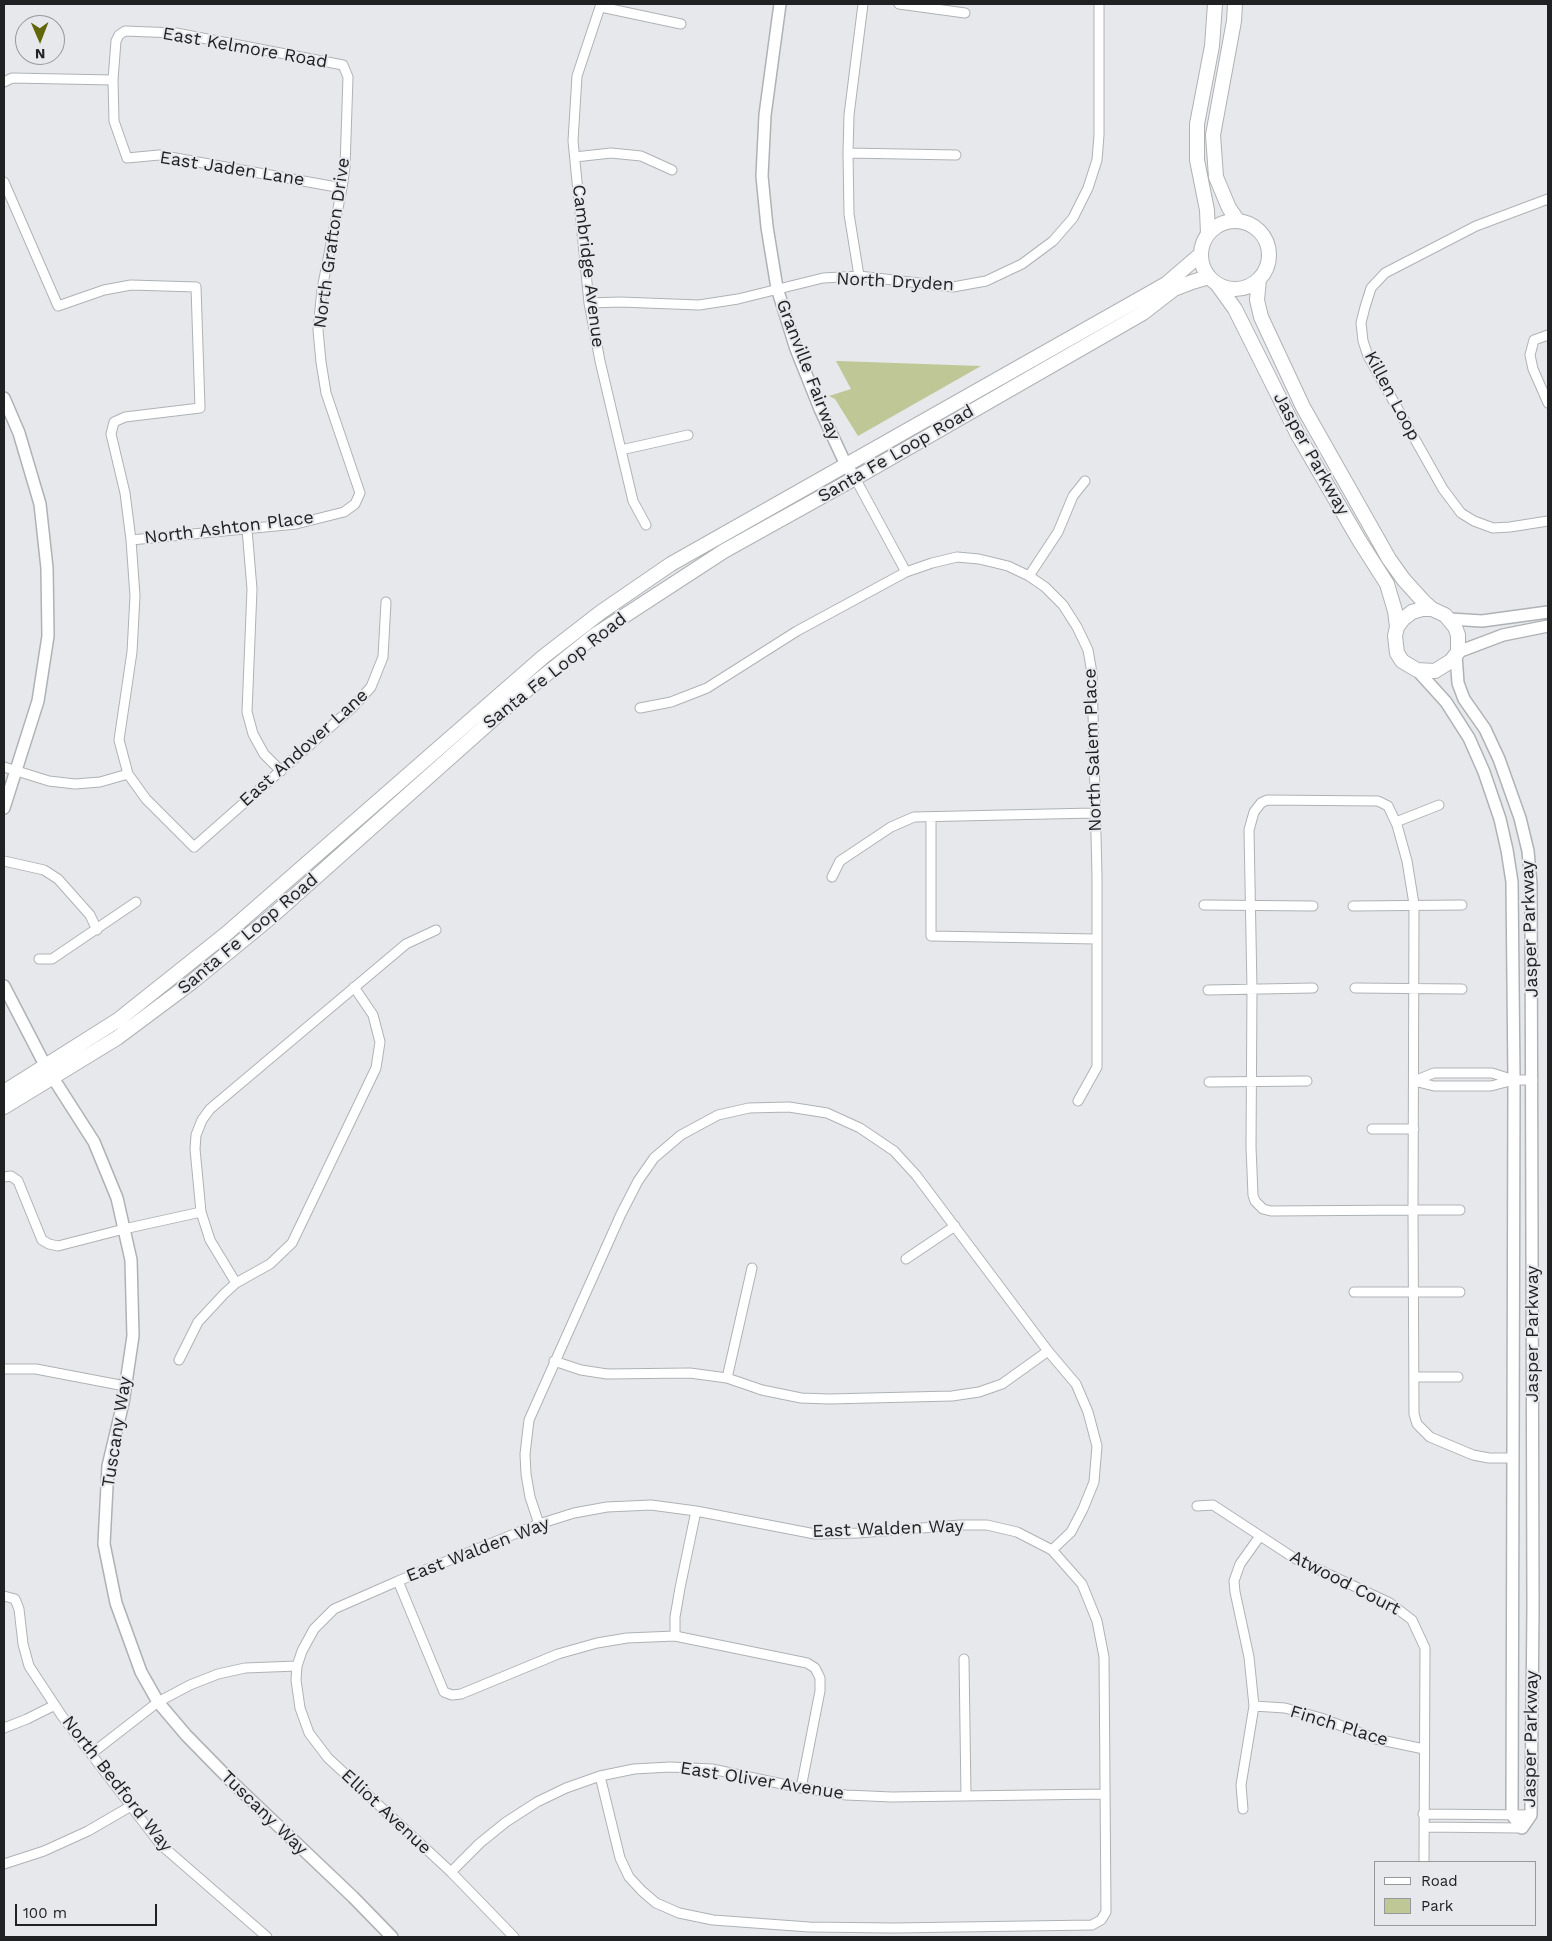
<!DOCTYPE html>
<style>
body{margin:0}
#map{position:relative;width:1552px;height:1941px;overflow:hidden;background:#e6e8ec;font-family:"Work Sans",sans-serif}
canvas{display:block}
.frame{position:absolute;inset:0;border:5px solid #202122;pointer-events:none}
.legend{position:absolute;left:1374px;top:1861px;width:162px;height:65px;box-sizing:border-box;background:#e6e8ec;border:1px solid #97989b;margin:0;padding:6px 9px;list-style:none;font-size:15px;color:#202122}
.legend li{display:flex;align-items:center;gap:10px;height:25px}
.legend b{width:25px;border:1px solid #97989b}
.north{position:absolute;left:15px;top:15px;width:50px;height:50px;box-sizing:border-box;background:#e6e8ec;border:1px solid #97989b;border-radius:50%;rotate:179deg;font-size:14px;font-weight:700;line-height:20px;text-align:center;color:#202122}
.north::after{content:'';display:block;margin:auto;width:18px;height:22px;background:#616707;clip-path:polygon(50% 0,100% 100%,50% 72%,0 100%)}
.scale{position:absolute;left:15px;top:1904px;width:142px;height:22px;box-sizing:border-box;border:2px solid #202122;border-top:0;padding-left:6px;font-size:15px;line-height:18px;white-space:nowrap;color:#202122;-webkit-text-stroke:4px #e6e8ec;paint-order:stroke}
</style>
<div id="map">
<canvas width="1552" height="1941"></canvas>
<div class="frame"></div>
<ul class="legend">
<li><b style="height:6px;background:#fff"></b>Road</li>
<li><b style="height:14px;background:#c0c796"></b>Park</li>
</ul>
<div class="north">N</div>
<div class="scale">100 m</div>
</div>
<script>
const context = document.querySelector('canvas').getContext('2d');
context.lineJoin = 'round';
function fill(path, color) { context.fillStyle = color; context.fill(path, 'evenodd'); }
const poly = rows => new Path2D(rows.map(r => 'M' + r).join(''));
function stroke(path, color, width, dash) { context.strokeStyle = color; context.lineWidth = width; context.lineCap = dash ? 'butt' : 'round'; context.setLineDash(dash || []); context.stroke(path); }
function write(font, color, halo, rows, align = 'center') {
  context.font = font + ' "Work Sans",sans-serif'; context.lineWidth = 4; context.setLineDash([]); context.textBaseline = 'middle'; context.strokeStyle = halo; context.fillStyle = color; for (const [text, x, y, turn = 0] of rows) {
    context.save(); context.translate(x, y); context.rotate((+turn || 0) * Math.PI / 180); context.textAlign = isNaN(turn) ? turn : align; if (halo) context.strokeText(text, 0, 0); context.fillText(text, 0, 0); context.restore();
  }
}
fill(poly([
 [836,361,838,361,981,366,858,436,835,399,829,396,851,389]
]), '#c0c796');
const minor = poly([
 [601,4,577,76,573,141,589,303,600,361,633,501,646,525],
 [899,4,965,13],
 [601,7,681,24],
 [4,82,12,78,113,80],
 [848,153,956,155],
 [575,157,611,153,641,156,672,170],
 [4,182,58,306,104,290,131,285,196,287,200,408,125,417,114,422,111,434,125,493,131,540,135,596,132,652,119,740,128,774,146,799,194,847,354,706,371,687,383,657,386,602],
 [1548,199,1476,226,1385,273,1371,288,1365,307,1361,323,1363,341,1368,356,1443,489,1461,513,1474,521,1493,528,1510,527,1548,521],
 [859,276,849,214,848,153,849,115,863,4],
 [589,303,620,302,699,305,738,299,823,278,859,276,953,287,986,281,1022,264,1053,241,1073,218,1088,188,1097,160,1099,135,1099,4],
 [1548,335,1534,340,1530,355,1533,369,1548,403],
 [621,450,688,435],
 [855,478,906,572],
 [247,529,252,589,247,712,253,734,264,754,281,771],
 [131,540,296,524,344,512,355,504,360,493,326,393,321,362,318,330,322,289,342,188,345,167,348,77,343,65,176,33,125,31,119,35,116,41,113,80,114,121,127,158,159,155,342,188],
 [1029,576,1058,532,1073,496,1085,481],
 [640,708,671,702,707,688,797,631,906,572,932,563,957,557,979,559,1008,566,1029,576,1045,587,1063,605,1077,627,1088,650,1092,673,1097,876,1097,1067,1078,1101],
 [4,767,49,781,75,784,100,782,128,774],
 [931,817,931,936,1096,939],
 [1396,822,1439,805],
 [4,861,44,870,58,879,90,915,97,930],
 [832,877,840,861,891,827,914,817,1094,813],
 [1204,905,1313,906],
 [1353,906,1462,905],
 [39,959,52,959,136,902],
 [1355,988,1462,989],
 [1208,990,1313,988],
 [1414,1081,1434,1086,1491,1086,1514,1080,1533,1080],
 [1414,1081,1434,1073,1492,1073,1514,1080],
 [1209,1082,1307,1081],
 [1372,1129,1414,1129],
 [4,1177,11,1176,18,1181,42,1240,49,1244,58,1246,124,1229,201,1212],
 [1460,1210,1413,1210,1271,1211,1263,1209,1255,1201,1253,1195,1251,1147,1252,989,1249,830,1254,812,1261,803,1267,800,1378,801,1388,806,1397,825,1407,861,1414,904,1413,1210,1414,1414,1417,1424,1430,1437,1473,1455,1489,1458,1513,1458],
 [906,1259,955,1226],
 [236,1283,210,1240,201,1212,195,1149,196,1135,202,1120,210,1109,406,944,436,930],
 [1354,1292,1460,1292],
 [179,1360,198,1322,224,1294,236,1283,270,1264,292,1243,376,1068,380,1042,373,1015,354,987],
 [554,1361,581,1370,607,1374,690,1373,727,1378,762,1390,801,1398,829,1399,952,1396,979,1392,1002,1384,1048,1351],
 [4,1369,36,1369,125,1386],
 [1414,1377,1458,1377],
 [727,1378,752,1268],
 [1197,1506,1213,1505,1294,1558,1390,1603,1412,1620,1425,1648,1424,1860],
 [539,1524,530,1497,526,1474,525,1454,529,1420,621,1214,638,1181,654,1158,681,1135,718,1115,749,1108,789,1107,827,1113,860,1128,894,1151,916,1175,1048,1351,1076,1384,1088,1412,1097,1446,1094,1482,1083,1509,1071,1532,1052,1550],
 [398,1581,444,1692,452,1695,461,1694,558,1654,597,1643,627,1638,675,1636,807,1663,815,1668,820,1678,820,1691,801,1788],
 [4,1596,15,1599,19,1609,23,1644,29,1666,62,1716,160,1844,267,1937],
 [675,1636,675,1617,680,1588,696,1511],
 [964,1659,966,1796],
 [1254,1706,1285,1708,1321,1718,1376,1739,1424,1749],
 [4,1728,27,1719,55,1705],
 [91,1754,158,1702,190,1685,218,1674,245,1668,297,1666],
 [1243,1809,1241,1785,1254,1706,1249,1657,1235,1592,1234,1581,1240,1564,1260,1536],
 [1423,1814,1531,1815],
 [1424,1827,1522,1828],
 [4,1864,44,1851,88,1831,131,1806],
 [451,1872,480,1843,506,1822,537,1802,566,1788,600,1776,634,1769,670,1767,712,1769,801,1788,846,1795,892,1797,1104,1794],
 [514,1937,451,1872,328,1758,309,1733,300,1708,296,1680,297,1666,302,1651,314,1629,334,1609,398,1581,539,1524,574,1513,607,1507,651,1505,696,1511,815,1534,858,1533,960,1525,987,1525,1017,1532,1052,1550,1082,1584,1097,1621,1104,1657,1106,1912,1101,1920,1092,1925,894,1928,809,1927,713,1920,679,1913,656,1903,642,1891,629,1877,620,1858,600,1776]
]);
const tertiary = poly([
 [780,4,765,115,762,176,767,227,777,288,796,349,820,409,846,465,855,478],
 [4,398,19,433,40,504,47,568,48,636,38,701,4,808],
 [1450,619,1482,621,1548,612],
 [1458,652,1503,635,1548,626],
 [1417,670,1446,702,1469,738,1484,772,1500,819,1507,850,1512,882,1514,1080,1512,1815,1522,1828,1531,1815,1533,1608,1531,884,1528,851,1520,818,1499,759,1485,729,1464,699,1458,683,1456,655],
 [4,986,46,1067,94,1142,117,1198,131,1260,133,1336,123,1403,108,1466,104,1544,116,1603,141,1672,158,1702,186,1735,231,1781,353,1897,392,1937]
]);
const secondary = poly([
 [1235,4,1234,21,1213,135,1216,177,1229,208,1238,221],
 '1201 255a34 34 0 1 1 68 0a34 34 0 1 1-68 0Z',
 [1208,234,1207,210,1197,160,1197,124,1212,46,1215,4],
 [1259,279,1257,300,1261,317,1303,407,1389,559,1404,580,1424,602,1432,609,1445,615,1455,627,1458,635,1458,652,1451,661,1435,671,1417,670,1402,661,1397,653,1395,636,1397,627,1403,619,1412,612,1422,609,1432,609],
 [1217,284,1235,309,1298,435,1359,540,1387,584,1395,611,1397,627],
 [4,1092,118,1020,226,934,543,657,601,612,671,564,1166,284,1201,254],
 [4,1107,117,1038,192,982,271,917,518,697,595,635,724,551,866,472,1143,313,1174,289,1192,282,1209,277]
]);
stroke(minor, '#afb2b5', 11);
stroke(tertiary, '#afb2b5', 14);
stroke(secondary, '#afb2b5', 16);
stroke(minor, '#fff', 9);
stroke(tertiary, '#fff', 11);
stroke(secondary, '#fff', 14);
write('18px', '#202122', '#e6e8ec', [
 ["East Kelmore Road",245,48,10],
 ["East Jaden Lane",232,169,9],
 ["North Grafton Drive",332,243,-82],
 ["Cambridge Avenue",588,266,83],
 ["North Dryden",895,282,3],
 ["Granville Fairway",808,370,69],
 ["Killen Loop",1392,396,62],
 ["Santa Fe Loop Road",896,454,-30],
 ["Jasper Parkway",1311,454,61],
 ["North Ashton Place",229,528,-7],
 ["Santa Fe Loop Road",555,671,-38],
 ["East Andover Lane",304,748,-42],
 ["North Salem Place",1093,750,-92],
 ["Jasper Parkway",1530,929,-92],
 ["Santa Fe Loop Road",248,934,-40],
 ["Jasper Parkway",1533,1334,-90],
 ["Tuscany Way",117,1432,-81],
 ["East Walden Way",888,1529,-2],
 ["East Walden Way",478,1550,-21],
 ["Atwood Court",1345,1583,27],
 ["Finch Place",1339,1726,17],
 ["Jasper Parkway",1531,1739,-89],
 ["East Oliver Avenue",762,1781,9],
 ["North Bedford Way",117,1784,52],
 ["Elliot Avenue",386,1812,43],
 ["Tuscany Way",264,1813,44]
]);
</script>
